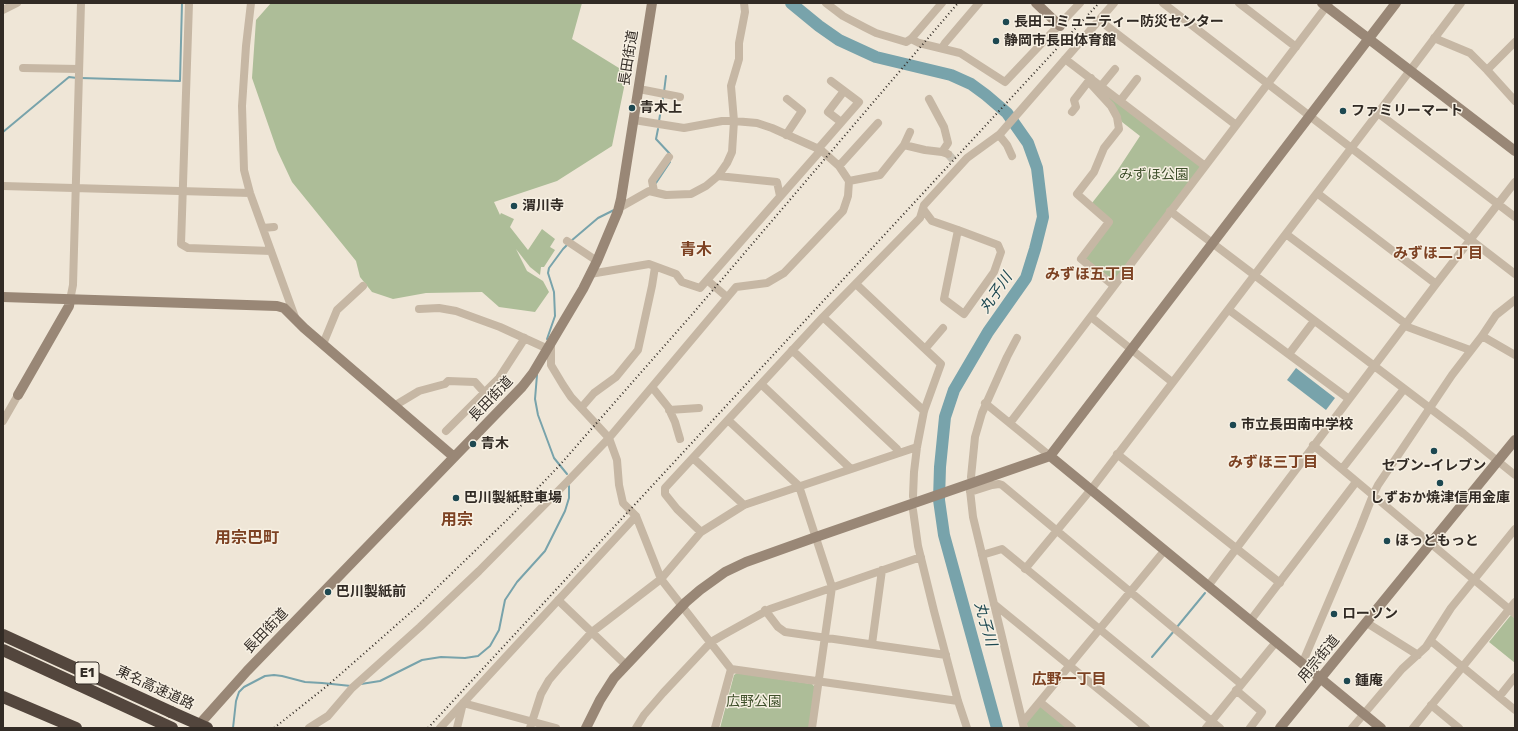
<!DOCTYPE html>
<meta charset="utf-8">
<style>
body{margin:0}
#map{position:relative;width:1518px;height:731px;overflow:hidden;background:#efe6d7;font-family:Rubik,sans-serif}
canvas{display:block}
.frame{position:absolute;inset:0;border:4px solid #322b25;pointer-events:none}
</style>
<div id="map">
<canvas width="1518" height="731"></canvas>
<div class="frame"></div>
</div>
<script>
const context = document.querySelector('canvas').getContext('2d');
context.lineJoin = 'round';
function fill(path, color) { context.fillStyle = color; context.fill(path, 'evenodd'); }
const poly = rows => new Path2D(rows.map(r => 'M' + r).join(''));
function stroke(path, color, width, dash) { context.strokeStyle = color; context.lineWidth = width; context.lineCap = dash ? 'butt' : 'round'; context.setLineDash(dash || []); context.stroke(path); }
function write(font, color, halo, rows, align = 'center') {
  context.font = font + ' Rubik,"Noto Sans JP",sans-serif'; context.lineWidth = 3; context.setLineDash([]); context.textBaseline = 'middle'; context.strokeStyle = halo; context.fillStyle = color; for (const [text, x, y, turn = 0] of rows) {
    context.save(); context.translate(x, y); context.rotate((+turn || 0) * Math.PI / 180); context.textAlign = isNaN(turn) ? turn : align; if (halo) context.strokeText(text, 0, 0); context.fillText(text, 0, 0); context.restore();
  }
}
fill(poly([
 [271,3,582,3,572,39,627,73,612,146,557,181,494,202,500,215,501,213,514,219,510,227,528,250,542,229,555,239,550,247,555,250,544,267,541,267,540,275,530,267,516,249,527,271,543,281,549,292,535,312,499,307,482,292,426,293,393,299,372,292,360,277,356,261,292,182,277,150,252,78,256,20],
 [1105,93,1200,164,1201,168,1114,281,1085,258,1112,222,1092,203,1117,171,1140,136,1122,122],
 [1511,615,1515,618,1515,663,1489,642],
 [737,673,812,684,815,687,809,728,720,728,734,675],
 [1038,707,1041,707,1067,728,1028,728,1026,723]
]), '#adbd98');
fill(poly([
 [1296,368,1335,398,1326,410,1287,380]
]), '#78a3ab');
stroke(poly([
 [81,78,180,81,182,3],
 [664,92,666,76],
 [659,121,663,97],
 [658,129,656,139,670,154],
 [3,132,69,77,77,78],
 [656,183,670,162],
 [571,241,598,218,614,210],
 [547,339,555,316,554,292,548,273,549,268,563,249,568,244],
 [537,375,535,399,538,415,554,458,567,474],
 [1177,627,1205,593],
 [1152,657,1174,631],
 [361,684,380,681,422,660,441,657,465,658,478,656,490,646,499,630,505,600,517,582,545,551,565,511,569,498,569,486],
 [233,728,236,701,239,692,244,687,265,676,274,675,282,676,305,682,322,683,351,686]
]), '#78a3ab', 2);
stroke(poly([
 [791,3,819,26,839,40,876,57,951,75,971,84,986,95,1007,113,1028,143,1037,168,1043,217,1035,249,1026,278,988,332,954,390,945,417,940,467,939,500,944,535,997,728]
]), '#78a3ab', 12);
stroke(poly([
 [948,154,956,163]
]), '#c9c1b3', 8, [8, 4]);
stroke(poly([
 [189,3,181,244,188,248,271,251],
 [251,3,246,46,242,106,244,170,250,193,295,317],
 [826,3,843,16,866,28,876,33,906,42,911,39,942,3],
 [1163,3,1515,274],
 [1239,3,1296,47],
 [3,10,17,3],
 [1099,20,1236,125],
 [1434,38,1470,53,1487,70,1515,101],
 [911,39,919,43,960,53,1005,82,1080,3],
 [942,48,945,43,979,3],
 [1065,59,1205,166],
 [23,68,79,69],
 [1487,70,1515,42],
 [1089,82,1111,106,1117,117,1119,129,1104,148,1094,172,1077,194,1109,222,1081,259,1114,286],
 [1101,86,1115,69],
 [639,89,680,97],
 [929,99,944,127,948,143,942,152,948,154],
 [1120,101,1137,79],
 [1072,112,1076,107,1074,100,1091,78],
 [1378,113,1515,217],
 [841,122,828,112,844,91],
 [786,135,802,111,787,99],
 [999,135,1007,145,1012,156],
 [904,145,925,150,942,152],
 [818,149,859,102,831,81],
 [839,166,878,123],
 [718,176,777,182,780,196],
 [849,181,880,175,904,145,910,132],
 [3,186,250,193],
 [654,191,652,181,669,157],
 [1317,193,1436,284],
 [619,208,649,191,666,195,691,194,706,186,718,176,727,163,732,152,734,121,731,86,739,59,739,43,745,12,744,3],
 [923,209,932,221,958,230,998,245,1001,252,994,272,964,314,944,299,958,230],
 [1170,211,1464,434,1515,475],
 [263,228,274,227],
 [1286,234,1406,324],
 [567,241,597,261],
 [590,274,649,264,676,274,682,282,700,288,821,150],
 [707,280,727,297],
 [856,284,941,364,924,411,917,447,914,472,913,496],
 [70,300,73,285,81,3],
 [419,309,439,308,456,311,500,327,548,349],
 [1229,310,1349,399],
 [823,317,924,411],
 [1091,317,1172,382],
 [1405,326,1470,350],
 [1482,336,1515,355],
 [323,344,337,310,363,286],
 [551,344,551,365,563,385,571,397,609,438,617,460,619,485,623,503,636,516,661,579,701,532,677,509,665,494,665,488,823,317,920,218,924,205,967,158,1000,134,1114,3],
 [925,349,943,328],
 [792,350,897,449,899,453],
 [1289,354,1314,321],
 [761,384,851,469],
 [652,387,668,407,675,422,680,439],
 [985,403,1050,456],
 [394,406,419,391,445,384,448,381,475,382,484,392],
 [581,408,594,393,616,377,638,350,652,286,655,267],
 [669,410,699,408],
 [728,420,799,486,832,587,812,728],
 [3,421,18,395],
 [1010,423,1329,3],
 [446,431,499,378,525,338],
 [1313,445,1515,614],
 [1117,454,1280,583],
 [693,458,744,505],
 [1342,469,1404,389],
 [971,477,975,437,982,413,1007,357,1017,338],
 [970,490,973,517,1024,728],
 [970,492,992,485,999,484,1002,485,1241,684],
 [913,510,918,546,934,611,958,701,967,728],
 [701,532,744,505,917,447],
 [982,555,1002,549,1220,728],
 [1025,569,1093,487,1378,113,1461,3],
 [1208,586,1436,284,1515,182],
 [558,600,626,665],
 [994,604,1146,728],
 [765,610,778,627,785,632,946,655],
 [1250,621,1356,482],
 [1367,623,1418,655],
 [1431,641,1515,710],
 [872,644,882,570],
 [1302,664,1360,528,1373,495,1378,485,1452,375,1482,336,1496,315,1515,300],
 [1236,690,1262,712,1250,728],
 [1499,697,1515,677],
 [1040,702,1072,728],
 [1431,705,1459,728],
 [1023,722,1164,551],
 [309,728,328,716,352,688,420,627,479,571,566,483,609,438,736,287,767,283,784,273,843,211,848,196,849,181,839,166,821,150,772,128,757,123,734,121,722,121,684,128,634,120],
 [440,728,636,516],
 [457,728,463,703,556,728],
 [530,728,541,694,549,680,561,666,592,632,661,579,731,669,958,701],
 [636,728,644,715,663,693,711,642,723,635,770,609,921,557],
 [715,728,731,669],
 [1206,728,1276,642],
 [1352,728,1402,669,1426,647,1451,608,1515,529],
 [1413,728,1515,602]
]), '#c6b7a4', 8);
stroke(poly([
 [1036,3,1060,26],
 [1322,3,1515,151],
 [3,297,277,306,284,308,304,328,454,457],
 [18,395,69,306,70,300],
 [1050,456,1381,728],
 [196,728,247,671,522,387,533,373,583,289,597,261,618,211,621,199,652,3],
 [586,728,600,700,614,678,686,602,700,590,725,572,746,562,816,537,1050,456,1396,3],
 [1280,728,1515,440]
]), '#998776', 10);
stroke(poly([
 [3,635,171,712],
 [3,650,172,728],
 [3,697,76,728]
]), '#53463d', 12);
stroke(poly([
 [274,728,327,686,418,606,511,516,558,467,695,311,958,3],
 [428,728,1099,3]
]), '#322b25', 2, [1, 3]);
stroke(poly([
 [171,712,207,728]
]), '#53463d', 12);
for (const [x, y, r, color] of [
 [1006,22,4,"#1d4851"],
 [996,41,4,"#1d4851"],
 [632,108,4,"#1d4851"],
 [1343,111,4,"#1d4851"],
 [514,206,4,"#1d4851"],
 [1233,425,4,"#1d4851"],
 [473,444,4,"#1d4851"],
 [1434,451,4,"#1d4851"],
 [1440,483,4,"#1d4851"],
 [456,498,4,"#1d4851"],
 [1387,541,4,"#1d4851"],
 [328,592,4,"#1d4851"],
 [1334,614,4,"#1d4851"],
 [1347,681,4,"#1d4851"]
]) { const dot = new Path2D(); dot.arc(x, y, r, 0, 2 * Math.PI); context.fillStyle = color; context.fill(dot); stroke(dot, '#f7f0e3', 1.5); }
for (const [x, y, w] of [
 [87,673,24]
]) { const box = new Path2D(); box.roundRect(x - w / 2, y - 11, w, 22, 3); context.fillStyle = '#f7f0e3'; context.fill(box); stroke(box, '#322b25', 1); }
write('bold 13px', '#322b25', null, [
 ["E1",87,673]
]);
write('bold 14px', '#322b25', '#f7f0e3', [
 ["長田コミュニティー防災センター",1014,22],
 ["静岡市長田体育館",1004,41],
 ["青木上",640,108],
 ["ファミリーマート",1351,111],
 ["渭川寺",522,206],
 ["市立長田南中学校",1241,425],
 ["青木",481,444],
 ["セブン-イレブン",1434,466,"center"],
 ["巴川製紙駐車場",464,498],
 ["しずおか焼津信用金庫",1440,498,"center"],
 ["ほっともっと",1395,541],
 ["巴川製紙前",336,592],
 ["ローソン",1342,614],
 ["鍾庵",1355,681]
], 'left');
write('14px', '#322b25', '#f7f0e3', [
 ["長田街道",629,58,-81],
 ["長田街道",491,399,-46],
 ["長田街道",266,631,-46],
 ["用宗街道",1319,659,-51],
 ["東名高速道路",155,688,25]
]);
write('14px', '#3e4f2a', '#f7f0e3', [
 ["みずほ公園",1154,175],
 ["広野公園",754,702]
]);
write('bold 15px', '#7d4223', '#f7f0e3', [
 ["みずほ二丁目",1438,254],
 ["みずほ五丁目",1090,275],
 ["みずほ三丁目",1273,463],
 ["広野一丁目",1069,680]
]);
write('italic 15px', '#1d4851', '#f7f0e3', [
 ["丸子川",996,293,-55],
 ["丸子川",985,624,74]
]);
write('bold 16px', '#7d4223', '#f7f0e3', [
 ["青木",696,250],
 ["用宗",457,520],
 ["用宗巴町",247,538]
]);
</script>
